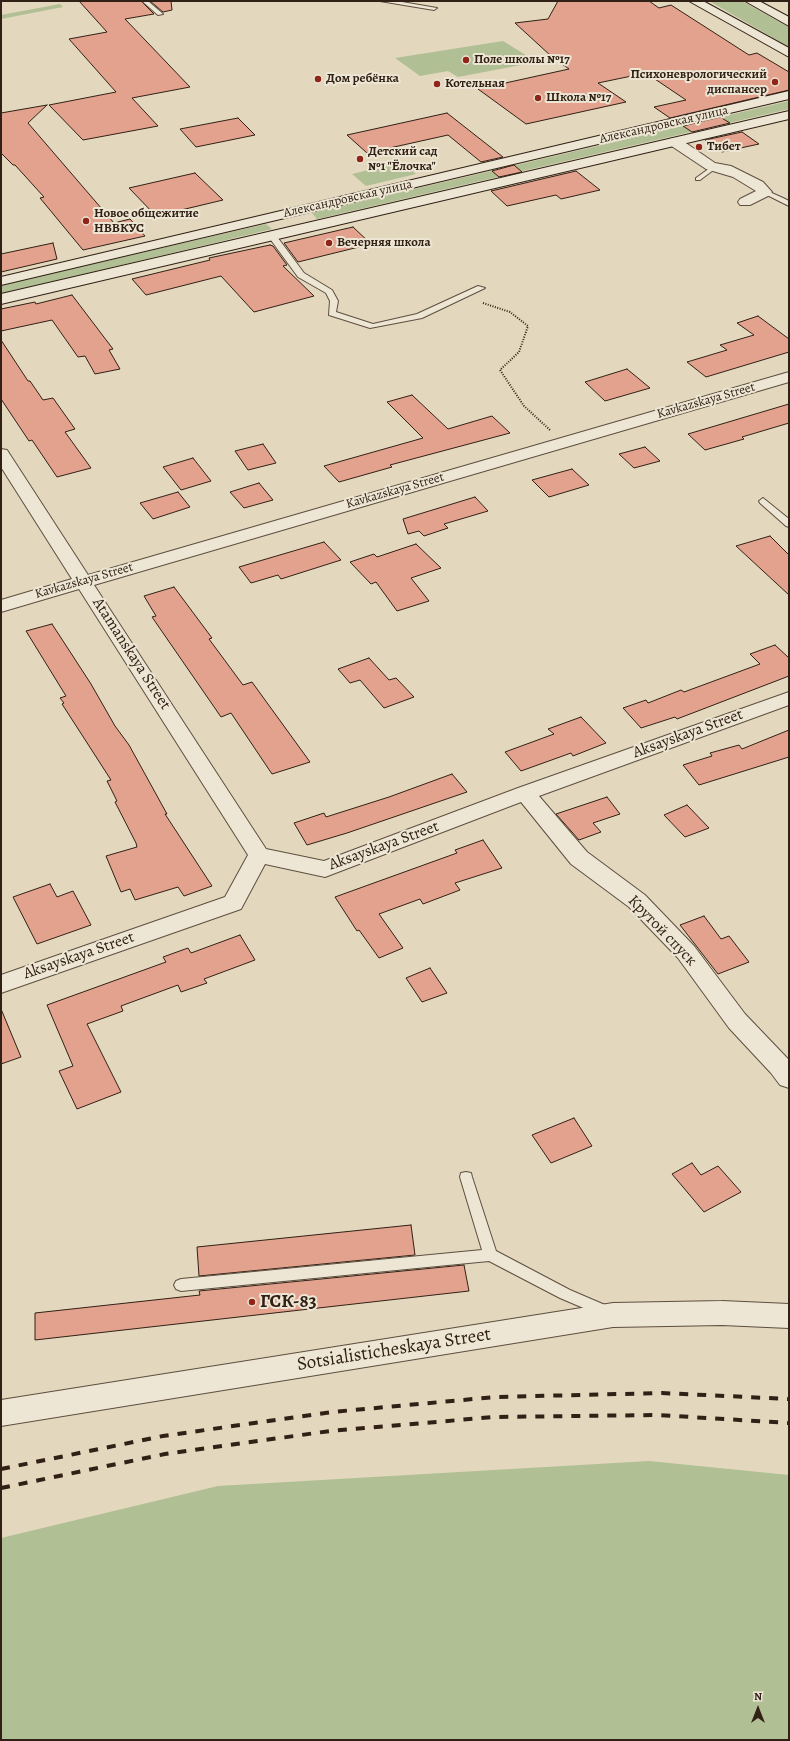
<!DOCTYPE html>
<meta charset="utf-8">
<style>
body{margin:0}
#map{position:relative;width:790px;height:1741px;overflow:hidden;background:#e3d8bd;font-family:Alegreya,serif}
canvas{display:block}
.frame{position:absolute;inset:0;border:2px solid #312015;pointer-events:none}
.north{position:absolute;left:738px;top:1689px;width:40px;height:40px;-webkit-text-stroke:3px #ede6d4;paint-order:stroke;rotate:0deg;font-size:11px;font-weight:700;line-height:16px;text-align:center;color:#312015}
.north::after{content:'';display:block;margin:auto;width:14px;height:18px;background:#312015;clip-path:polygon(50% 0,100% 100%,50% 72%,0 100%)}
</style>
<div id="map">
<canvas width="790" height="1741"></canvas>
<div class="frame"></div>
<div class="north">N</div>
</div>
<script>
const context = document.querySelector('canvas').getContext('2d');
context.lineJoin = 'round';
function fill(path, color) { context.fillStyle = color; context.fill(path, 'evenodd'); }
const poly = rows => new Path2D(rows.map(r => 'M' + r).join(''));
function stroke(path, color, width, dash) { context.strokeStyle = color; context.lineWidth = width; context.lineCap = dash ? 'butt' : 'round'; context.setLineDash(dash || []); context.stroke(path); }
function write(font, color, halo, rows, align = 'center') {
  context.font = font + ' Alegreya,serif'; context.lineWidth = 4; context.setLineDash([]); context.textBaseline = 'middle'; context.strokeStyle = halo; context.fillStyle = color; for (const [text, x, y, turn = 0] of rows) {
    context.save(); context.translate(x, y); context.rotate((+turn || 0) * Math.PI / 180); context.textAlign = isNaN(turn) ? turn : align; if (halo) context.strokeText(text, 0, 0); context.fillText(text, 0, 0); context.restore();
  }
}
fill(poly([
 [709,1,742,1,789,27,789,47],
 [60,4,63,7,1,19,1,15],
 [503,41,537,62,458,77,448,71,420,76,395,58],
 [789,101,789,109,317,219,312,213],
 [401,162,416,174,366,186,352,174],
 [266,224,272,229,1,294,1,285],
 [649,1461,789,1475,789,1740,1,1740,1,1538,218,1486]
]), '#b0bf94');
const building = poly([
 [79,1,141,1,154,14,125,19,190,87,132,98,158,126,83,140,49,105,116,92,69,39,107,32,79,1],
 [150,1,171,1,172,10,163,12,150,1],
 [558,1,649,1,659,8,671,5,749,55,757,53,789,72,789,90,670,118,654,107,686,100,646,73,598,83,626,102,526,124,478,89,569,69,551,56,515,23,548,19,558,1],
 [47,105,28,123,114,223,130,219,145,236,83,250,40,198,44,197,15,165,13,165,1,153,1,113,47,105],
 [447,113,503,157,481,162,448,135,367,153,347,135,447,113],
 [720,117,730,123,692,132,683,126,720,117],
 [238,118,255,135,196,147,180,129,238,118],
 [742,132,759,144,722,152,705,140,742,132],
 [514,165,522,172,499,177,492,171,514,165],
 [576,171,600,190,561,199,556,195,507,206,491,191,576,171],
 [195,173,223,200,156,216,129,188,195,173],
 [353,227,371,244,298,262,284,243,353,227],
 [53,243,57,259,1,272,1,254,53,243],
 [270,245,273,246,287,265,283,266,314,296,254,312,221,276,146,295,132,279,210,260,209,258,270,245],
 [72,295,113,349,109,350,120,369,95,374,85,356,78,357,52,320,1,331,1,309,35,302,36,304,72,295],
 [758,316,789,339,789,352,706,377,687,362,727,350,720,345,754,335,737,323,758,316],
 [1,340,28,381,30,381,43,400,53,398,75,429,65,432,91,468,57,477,32,440,29,441,1,399,1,340],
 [627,369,650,388,605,401,585,382,627,369],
 [412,395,448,429,492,416,510,433,390,465,392,467,339,482,324,466,423,438,387,402,412,395],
 [789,404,789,423,742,437,744,439,705,450,688,434,789,404],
 [263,444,276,463,248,470,235,451,263,444],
 [645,447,660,461,634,468,619,454,645,447],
 [193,458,211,481,181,490,163,467,193,458],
 [572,469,589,485,549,497,532,480,572,469],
 [259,483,273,500,244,508,230,492,259,483],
 [178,492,190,507,153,519,140,503,178,492],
 [475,497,488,511,444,524,448,528,424,536,419,531,408,534,403,519,475,497],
 [770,536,789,555,789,595,736,546,770,536],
 [324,542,341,560,281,579,278,575,251,583,239,567,324,542],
 [416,544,441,568,411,578,429,601,397,611,376,582,371,584,350,562,374,554,377,557,416,544],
 [174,587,212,638,209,639,243,685,252,682,310,762,272,774,231,713,221,717,152,617,156,616,144,596,174,587],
 [52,624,91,684,115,726,129,745,167,814,165,814,212,886,184,896,178,887,135,900,130,889,121,892,106,856,137,847,136,843,115,802,117,801,107,781,111,780,62,704,64,703,60,698,66,696,26,631,52,624],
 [775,645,789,658,789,676,677,719,675,717,641,728,623,708,646,700,648,703,681,690,684,692,760,664,750,654,775,645],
 [369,658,389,680,396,678,414,697,384,708,360,680,350,683,338,669,369,658],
 [581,717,606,743,573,756,571,753,521,771,505,752,554,734,548,729,581,717],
 [789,730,789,757,699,785,683,765,712,756,710,753,739,745,742,749,789,730],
 [452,774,467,792,347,833,307,845,294,823,324,813,326,817,389,797,452,774],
 [607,797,620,814,593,823,601,832,579,840,556,814,607,797],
 [687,805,709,828,685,837,664,815,687,805],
 [483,840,502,868,455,883,460,890,423,904,420,899,379,914,403,948,379,958,359,930,357,931,335,897,457,853,455,850,483,840],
 [50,884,57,897,73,891,91,925,37,944,13,897,50,884],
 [704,916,721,939,729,936,749,962,718,974,680,925,704,916],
 [240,935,255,960,204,979,207,983,181,992,178,985,121,1006,123,1011,87,1024,121,1092,77,1109,59,1071,73,1066,47,1005,166,962,163,957,188,948,191,953,240,935],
 [430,968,447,993,422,1002,406,978,430,968],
 [1,1009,21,1057,1,1064,1,1009],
 [574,1118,592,1146,551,1163,532,1135,574,1118],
 [692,1163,701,1175,718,1166,741,1192,704,1212,672,1174,692,1163],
 [411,1225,415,1255,199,1276,197,1247,411,1225],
 [464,1265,469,1291,35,1340,35,1313,200,1295,199,1291,464,1265]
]);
fill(building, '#e2a28e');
stroke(building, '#312015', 1);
const lane = poly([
 [142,1,148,1,163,14,158,15,142,1],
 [380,1,396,1,437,8,434,10,380,1],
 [714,165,716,166,716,168,700,180,696,180,696,178,714,165],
 [765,190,783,198,789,201,789,206,763,193,763,191,765,190],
 [269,234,275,234,304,273,332,290,338,301,336,312,373,324,417,314,478,286,485,288,422,318,370,328,329,315,330,301,326,293,298,277,268,236,269,234],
 [763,498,789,519,789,527,786,526,760,503,759,501,763,498],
 [466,1172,471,1173,472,1177,496,1251,570,1290,612,1308,614,1312,612,1316,607,1318,560,1298,489,1261,181,1291,176,1289,174,1285,176,1281,181,1279,482,1250,460,1177,461,1173,466,1172]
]);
const street = poly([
 [675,138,680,139,715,163,731,166,763,182,772,192,770,195,750,205,740,205,738,202,740,199,756,191,733,177,706,169,670,145,668,142,670,139,675,138],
 [789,372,789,382,94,585,266,849,324,861,518,788,789,692,789,705,539,796,587,852,645,895,694,946,745,1014,789,1060,789,1088,780,1085,771,1073,729,1028,678,958,629,907,571,864,521,802,325,877,265,864,241,909,1,993,1,975,225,897,248,855,79,589,1,612,1,600,72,579,1,467,1,449,7,450,88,575,789,372],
 [722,1301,789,1304,789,1328,722,1325,613,1327,1,1426,1,1400,613,1303,722,1301]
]);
const secondary = poly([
 [689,1,703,1,789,48,789,57,689,1],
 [745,1,759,1,789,17,789,26,745,1],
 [789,91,789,99,1,285,1,277,789,91],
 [789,111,789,119,1,304,1,294,789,111]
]);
stroke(lane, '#5e4e3f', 2);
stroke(street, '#5e4e3f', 2);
stroke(secondary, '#312015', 2);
stroke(poly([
 [483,303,510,312,528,326,519,352,500,370,524,406,550,430]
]), '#312015', 2, [1, 1.5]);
fill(lane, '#ede6d4');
fill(street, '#ede6d4');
fill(secondary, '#ede6d4');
stroke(poly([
 [1,1469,163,1436,332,1412,495,1397,662,1393,789,1399],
 [1,1488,165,1454,330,1431,494,1417,658,1415,789,1423]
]), '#312015', 4, [9, 9]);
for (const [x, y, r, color] of [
 [466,60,4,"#8f2418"],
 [318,79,4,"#8f2418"],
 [775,82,4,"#8f2418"],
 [437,84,4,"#8f2418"],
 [538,98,4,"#8f2418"],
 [699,147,4,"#8f2418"],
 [360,159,4,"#8f2418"],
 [86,221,4,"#8f2418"],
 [329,243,4,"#8f2418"],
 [252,1302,4,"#8f2418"]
]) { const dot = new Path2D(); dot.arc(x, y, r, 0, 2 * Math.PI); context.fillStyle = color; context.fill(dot); stroke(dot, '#ede6d4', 1.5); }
write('bold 13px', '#312015', '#ede6d4', [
 ["Поле школы №17",474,60],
 ["Психоневрологический",767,75,"right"],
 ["диспансер",767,90,"right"],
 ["Дом ребёнка",326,79],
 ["Котельная",445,84],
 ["Школа №17",546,98],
 ["Тибет",707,147],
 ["Детский сад",368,152],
 ["№1 \"Ёлочка\"",368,167],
 ["Новое общежитие",94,214],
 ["НВВКУС",94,229],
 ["Вечерняя школа",337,243]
], 'left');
write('13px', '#312015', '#ede6d4', [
 ["Александровская улица",664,125,-13],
 ["Александровская улица",348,199,-13],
 ["Kavkazskaya Street",706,401,-16],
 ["Kavkazskaya Street",395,491,-16],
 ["Kavkazskaya Street",84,581,-16]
]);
write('16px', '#312015', '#ede6d4', [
 ["Atamanskaya Street",131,654,57],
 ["Aksayskaya Street",688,734,-20],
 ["Aksayskaya Street",384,846,-20],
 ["Крутой спуск",662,931,46],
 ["Aksayskaya Street",79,956,-19]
]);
write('bold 19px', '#312015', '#ede6d4', [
 ["ГСК-83",260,1302]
], 'left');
write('19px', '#312015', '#ede6d4', [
 ["Sotsialisticheskaya Street",394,1350,-9]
]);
</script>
